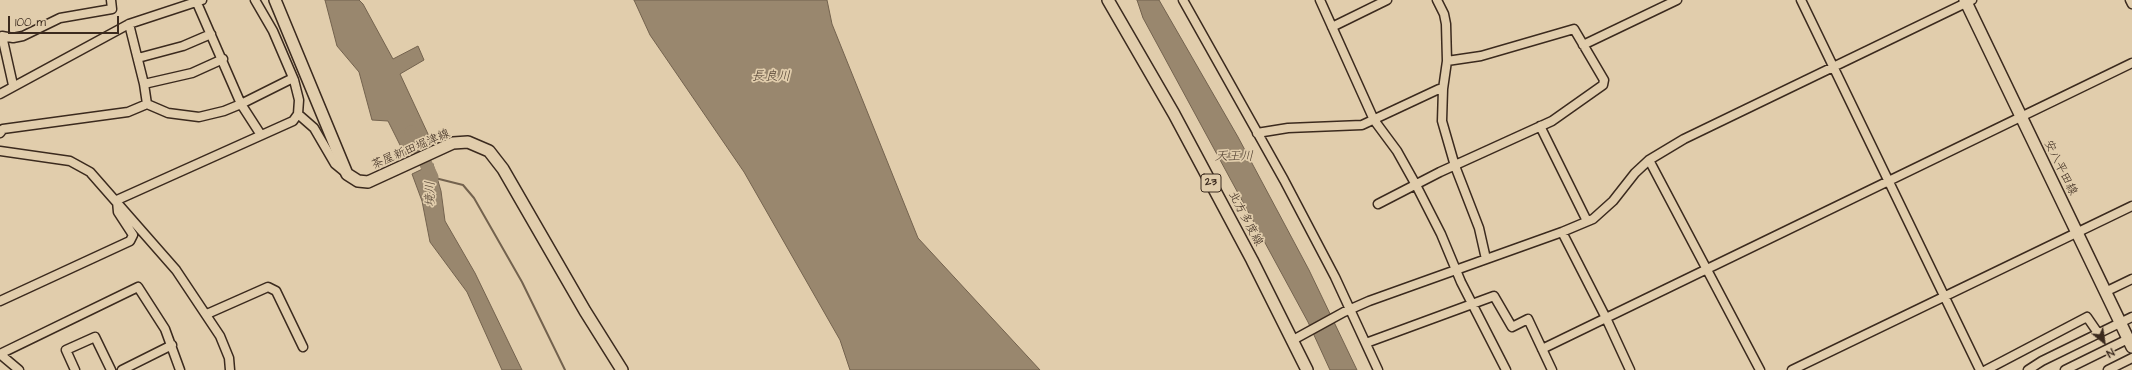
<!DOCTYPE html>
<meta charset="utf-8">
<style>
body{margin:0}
#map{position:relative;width:2132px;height:370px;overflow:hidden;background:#e1cdac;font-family:"Architects Daughter",sans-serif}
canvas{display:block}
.north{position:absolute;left:2084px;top:322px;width:40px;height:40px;-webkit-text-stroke:3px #e1cdac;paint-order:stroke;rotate:150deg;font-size:11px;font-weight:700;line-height:16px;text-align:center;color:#3b2a1e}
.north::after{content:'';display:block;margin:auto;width:14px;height:18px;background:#3b2a1e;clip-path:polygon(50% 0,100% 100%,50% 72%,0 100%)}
.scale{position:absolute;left:8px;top:16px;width:111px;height:18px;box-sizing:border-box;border:2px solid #3b2a1e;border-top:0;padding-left:5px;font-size:12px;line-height:14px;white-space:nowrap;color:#3b2a1e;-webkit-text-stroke:3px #e1cdac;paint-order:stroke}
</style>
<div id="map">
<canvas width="2132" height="370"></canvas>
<div class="north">N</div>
<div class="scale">100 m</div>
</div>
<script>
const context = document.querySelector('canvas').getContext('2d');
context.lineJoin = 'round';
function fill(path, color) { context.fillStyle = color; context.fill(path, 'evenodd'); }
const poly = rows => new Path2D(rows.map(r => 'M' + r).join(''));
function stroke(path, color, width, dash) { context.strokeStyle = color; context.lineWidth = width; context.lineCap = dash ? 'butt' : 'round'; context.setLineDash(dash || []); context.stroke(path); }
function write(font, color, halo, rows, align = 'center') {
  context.font = font + ' "Architects Daughter","Klee One",sans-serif'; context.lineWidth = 3.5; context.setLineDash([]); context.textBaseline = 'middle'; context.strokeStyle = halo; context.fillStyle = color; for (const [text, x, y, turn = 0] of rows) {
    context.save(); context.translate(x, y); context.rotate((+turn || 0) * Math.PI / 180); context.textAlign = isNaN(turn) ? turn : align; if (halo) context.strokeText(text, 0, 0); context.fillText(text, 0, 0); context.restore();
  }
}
const water = poly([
 [325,0,359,0,363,4,393,59,418,46,424,60,400,74,428,134,427,142,405,155,388,121,372,120,359,72,337,46,325,0],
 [634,0,827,0,832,24,918,238,1040,370,850,370,840,340,744,172,650,35,634,0],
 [1137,0,1159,0,1238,137,1309,270,1357,370,1330,370,1308,322,1143,18,1137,0],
 [433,164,441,191,445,221,475,273,522,370,502,370,467,292,430,242,422,201,412,174,433,164]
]);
fill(water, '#99876e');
stroke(water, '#73624e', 1);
stroke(poly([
 [435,178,463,185,474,198,522,282,565,370]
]), '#73624e', 2);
stroke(poly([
 [411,132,432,177,431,184]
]), '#99876e', 13);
const minor = poly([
 [1183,0,1284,180,1335,277,1378,370],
 [1320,0,1374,120,1397,151,1416,185,1441,234,1461,282,1506,370],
 [1437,0,1444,14,1446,24,1447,61,1443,89,1442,121,1455,166,1479,228,1486,259],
 [1801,0,1980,370],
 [2130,0,2132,4],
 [197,3,241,104,293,78],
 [129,24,144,84,147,104,168,113,199,117,224,111,241,104,261,135],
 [1332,27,1387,0],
 [1583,45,1677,0],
 [138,58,183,46,211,34],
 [144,84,192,73,223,59],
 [13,85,2,36,13,38,23,36,60,18,112,9,111,0],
 [0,94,129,24,202,0],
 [298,114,314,128,335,164,346,173],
 [1540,126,1587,221],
 [0,133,3,129,128,112,147,104],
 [1257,133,1288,128,1362,125,1439,89,1443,89],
 [0,151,70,161,90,172,176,270,220,336,229,358,230,370],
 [1649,160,1760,370],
 [117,200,293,121,298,114,299,100,294,80,273,31,255,0],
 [1378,204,1440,172,1552,121,1603,85,1604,80,1574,29,1481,56,1447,61],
 [1562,232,1606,318,1630,370],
 [2105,292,2132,279],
 [0,301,130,241,133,235,118,212,117,201],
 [207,314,268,287,276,291,303,347],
 [1293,340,1344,312,1369,301,1562,232,1593,219,1613,201,1635,173,1649,160,1684,139,1972,0],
 [1366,343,1494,296,1512,327,1528,319,1552,370],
 [1542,349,2132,63],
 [0,354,138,287,165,329,180,370],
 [0,354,19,370],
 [75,370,66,350,95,337,111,370],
 [122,370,172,345],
 [1792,370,2132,206],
 [1986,370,2087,317,2098,333],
 [2028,370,2042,361,2132,317],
 [2065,370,2128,339],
 [2108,370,2132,358]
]);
const major = poly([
 [275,0,347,174,358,181,368,182,453,143,468,142,489,151,503,169,585,311,622,370],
 [1108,0,1174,114,1252,260,1307,370],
 [1965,0,2132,347]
]);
stroke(minor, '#3b2a1e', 11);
stroke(major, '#3b2a1e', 14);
stroke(minor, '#e1cdac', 8);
stroke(major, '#e1cdac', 11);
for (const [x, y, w] of [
 [1211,183,20]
]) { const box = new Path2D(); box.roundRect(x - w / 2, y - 9, w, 18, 3); context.fillStyle = '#e1cdac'; context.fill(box); stroke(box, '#3b2a1e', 1); }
write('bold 11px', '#3b2a1e', null, [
 ["23",1211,183]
]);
write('12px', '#3b2a1e', '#e1cdac', [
 ["茶屋新田堀津線",411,150,-23],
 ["安八平田線",2060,168,64],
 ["北方多度線",1245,219,62]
]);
write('italic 13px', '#4e3d2e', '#e1cdac', [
 ["長良川",771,77],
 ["天王川",1234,157],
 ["境川",431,194,-90]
]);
</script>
